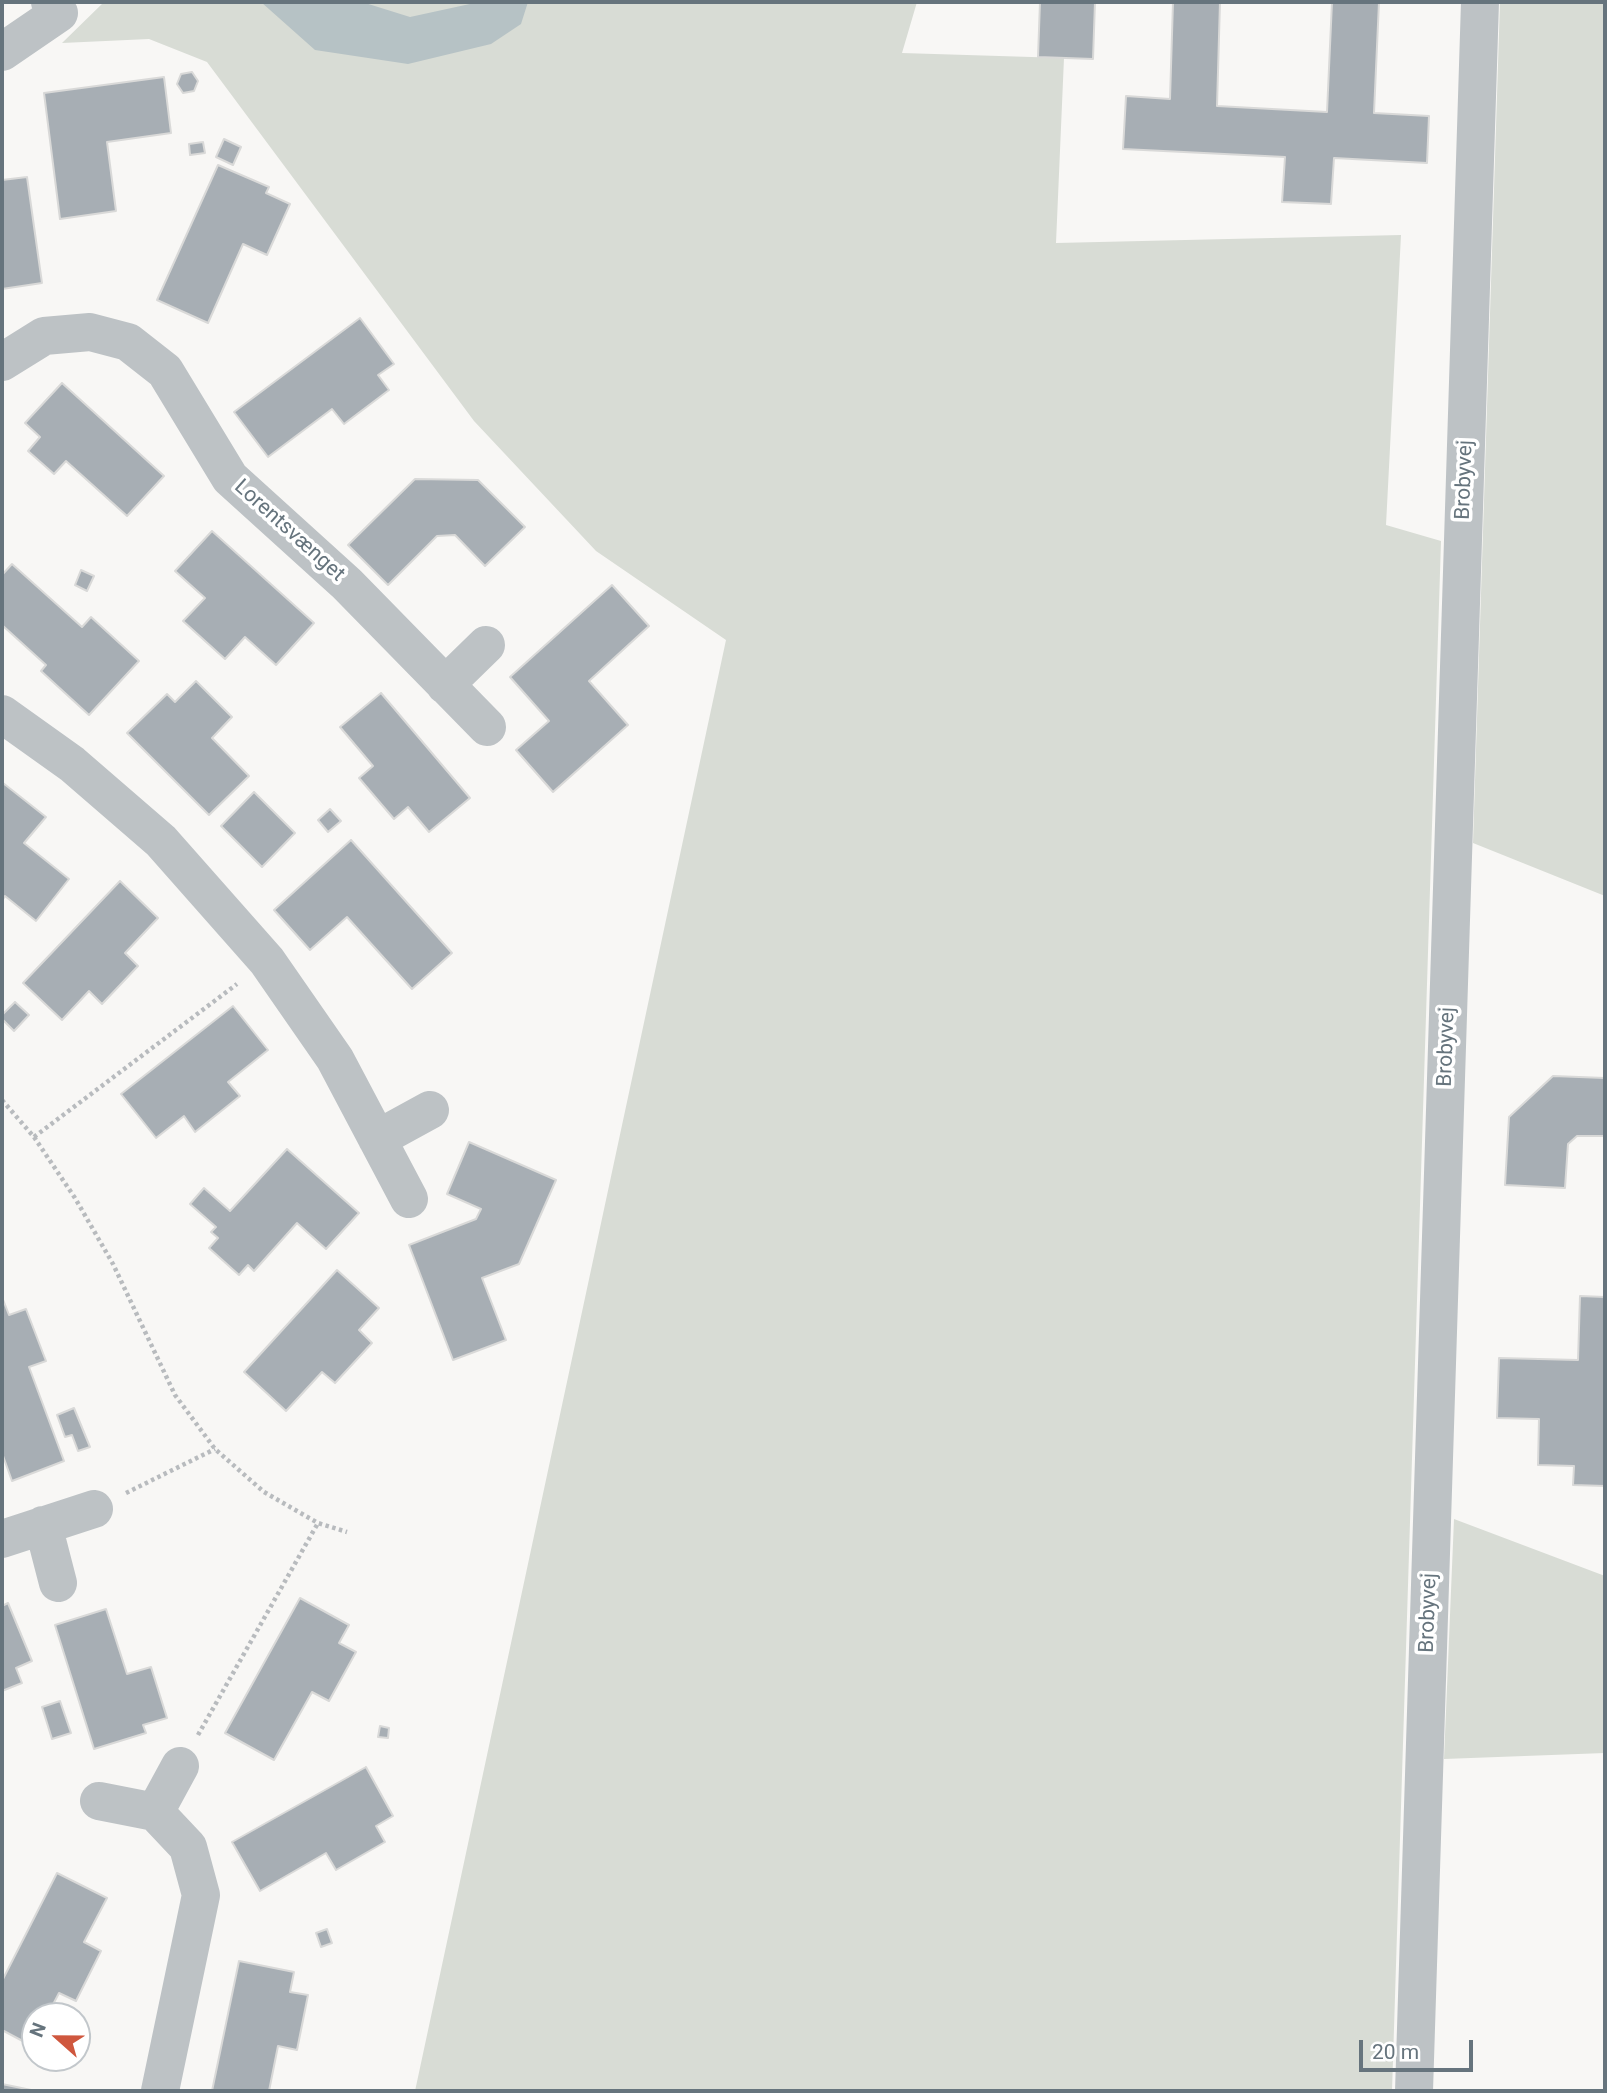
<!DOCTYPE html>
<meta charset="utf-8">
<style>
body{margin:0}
#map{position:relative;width:1607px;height:2093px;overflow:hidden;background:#f8f7f5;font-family:Roboto,sans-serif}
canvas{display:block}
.frame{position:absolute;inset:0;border:4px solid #66747d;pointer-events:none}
.north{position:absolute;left:21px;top:2002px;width:70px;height:70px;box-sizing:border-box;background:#fff;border:2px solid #c2c7cb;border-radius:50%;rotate:291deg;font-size:19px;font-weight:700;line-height:28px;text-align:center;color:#66747d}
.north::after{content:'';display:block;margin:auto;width:24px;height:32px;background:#cf573e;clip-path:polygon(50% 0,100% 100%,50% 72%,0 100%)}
.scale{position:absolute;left:1359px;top:2040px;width:114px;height:32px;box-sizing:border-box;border:4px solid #66747d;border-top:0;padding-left:9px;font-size:21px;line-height:24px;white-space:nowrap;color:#66747d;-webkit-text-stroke:5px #fff;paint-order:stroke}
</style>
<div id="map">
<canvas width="1607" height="2093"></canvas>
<div class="frame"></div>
<div class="north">N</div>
<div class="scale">20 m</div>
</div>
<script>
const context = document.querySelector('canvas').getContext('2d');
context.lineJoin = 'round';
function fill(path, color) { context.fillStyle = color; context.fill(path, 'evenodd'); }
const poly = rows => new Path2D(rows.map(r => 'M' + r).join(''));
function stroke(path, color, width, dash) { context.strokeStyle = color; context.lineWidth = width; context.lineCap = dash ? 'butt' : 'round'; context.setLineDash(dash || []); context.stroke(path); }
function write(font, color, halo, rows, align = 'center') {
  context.font = font + ' Roboto,sans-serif'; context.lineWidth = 7; context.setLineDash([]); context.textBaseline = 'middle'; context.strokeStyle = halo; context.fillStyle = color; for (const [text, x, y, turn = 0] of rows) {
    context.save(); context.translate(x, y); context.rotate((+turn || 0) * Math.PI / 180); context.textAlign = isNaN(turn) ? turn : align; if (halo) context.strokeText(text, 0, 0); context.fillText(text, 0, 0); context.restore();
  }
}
fill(poly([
 [104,2,917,2,902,53,1064,58,1056,243,1401,235,1386,525,1441,541,1392,2091,415,2091,726,640,596,551,474,421,207,62,149,39,62,43],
 [1500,2,1605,2,1605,896,1473,843],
 [1454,1519,1605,1576,1605,1753,1444,1759]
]), '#d8dcd5');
fill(poly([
 [261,2,362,2,410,17,479,2,528,2,521,24,491,44,408,64,315,50]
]), '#b6c2c5');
const building = poly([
 [1040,2,1095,2,1093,59,1038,57,1040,2],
 [1173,2,1220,2,1217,106,1327,112,1332,2,1379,2,1374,113,1429,116,1427,163,1334,158,1331,204,1282,202,1285,157,1123,149,1126,96,1170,99,1173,2],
 [192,72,198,81,194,91,183,93,177,84,181,74,192,72],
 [164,77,171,133,107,142,116,211,60,219,44,93,164,77],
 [224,139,241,147,233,165,216,157,224,139],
 [203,142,205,153,190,155,189,144,203,142],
 [218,165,269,187,266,193,290,204,267,255,243,244,208,323,157,300,218,165],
 [27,177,42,283,2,289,2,180,27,177],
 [360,318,394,364,378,375,389,390,344,424,332,409,268,457,234,412,360,318],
 [62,383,164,476,127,516,66,461,54,474,28,451,40,437,25,423,62,383],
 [415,479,478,480,525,527,485,566,455,535,437,536,388,585,348,545,415,479],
 [212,531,314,623,276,665,245,637,225,659,183,621,205,598,175,571,212,531],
 [12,564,82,627,91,617,139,661,89,715,41,671,46,665,2,625,2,575,12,564],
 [81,570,94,576,87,591,75,585,81,570],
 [612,585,649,626,589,681,628,725,553,792,516,750,549,721,510,677,612,585],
 [196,681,232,717,212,738,249,776,209,815,127,733,167,694,175,702,196,681],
 [381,693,470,798,429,832,408,807,394,819,359,778,373,766,340,727,381,693],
 [3,783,46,817,24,843,69,879,36,921,5,896,2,901,3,783],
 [254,792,295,833,262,867,221,826,254,792],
 [330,809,341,821,328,832,318,820,330,809],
 [351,840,452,953,412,989,347,917,310,950,274,910,351,840],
 [120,881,158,918,125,953,138,966,102,1004,89,991,62,1020,23,983,120,881],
 [15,1002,29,1015,14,1031,2,1019,2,1015,15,1002],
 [233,1006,268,1050,228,1082,240,1096,195,1132,184,1116,156,1138,121,1094,233,1006],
 [1553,1076,1605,1078,1605,1136,1577,1136,1568,1144,1565,1188,1505,1185,1509,1117,1553,1076],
 [469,1142,556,1180,519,1264,482,1278,506,1340,453,1360,409,1245,476,1219,481,1209,447,1194,469,1142],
 [287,1149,359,1213,326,1249,297,1223,254,1271,248,1265,239,1275,209,1248,218,1238,211,1232,216,1227,190,1204,204,1188,230,1211,287,1149],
 [337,1270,379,1308,359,1330,372,1343,335,1383,322,1372,286,1411,244,1372,337,1270],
 [1580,1296,1605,1297,1605,1486,1573,1485,1574,1466,1538,1465,1539,1419,1497,1418,1499,1358,1578,1360,1580,1296],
 [2,1297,9,1315,26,1309,46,1361,29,1367,64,1461,12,1481,2,1453,2,1297],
 [74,1408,90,1447,78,1451,72,1435,65,1437,57,1415,74,1408],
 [300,1598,349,1625,339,1643,356,1652,329,1701,312,1692,274,1760,225,1733,300,1598],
 [8,1603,32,1661,16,1668,22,1683,2,1691,2,1606,8,1603],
 [106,1609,127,1674,151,1667,167,1718,143,1725,146,1733,94,1749,55,1625,106,1609],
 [60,1701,71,1733,52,1739,42,1707,60,1701],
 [380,1726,389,1728,388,1738,378,1737,380,1726],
 [366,1767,393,1816,376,1826,385,1842,336,1870,326,1853,260,1891,232,1842,366,1767],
 [57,1873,107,1898,84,1942,101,1951,76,2001,59,1993,47,2016,35,2016,35,2040,32,2046,2,2030,2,1981,57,1873],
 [327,1929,332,1943,321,1947,316,1933,327,1929],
 [239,1961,294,1972,290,1992,308,1995,297,2050,278,2046,269,2091,212,2091,239,1961],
 [2,2084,36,2091,2,2091,2,2084]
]);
fill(building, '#a7aeb4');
stroke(building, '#d9d9d8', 2);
stroke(poly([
 [2,1100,34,1137,75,1198,113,1264,175,1395,215,1449,264,1492,318,1523,347,1532],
 [34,1137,237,984],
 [126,1493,215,1449],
 [198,1735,318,1523]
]), '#b8bbbe', 4.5, [3.5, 3.5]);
stroke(poly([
 [2,52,59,13,50,2],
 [2,362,44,336,90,332,128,342,165,371,230,478,347,584,487,727],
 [445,685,486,645],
 [2,714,72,764,161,841,267,961,335,1059,409,1199],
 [377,1139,430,1110],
 [43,1525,58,1583],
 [2,1539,94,1509],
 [99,1801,155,1812,188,1847,201,1895,160,2091],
 [155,1812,180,1766],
 [1414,2091,1480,2]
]), '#bdc2c5', 38);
write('21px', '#66747d', '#fff', [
 ["Brobyvej",1465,480,-88],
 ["Lorentsvænget",289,531,42],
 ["Brobyvej",1447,1047,-88],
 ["Brobyvej",1429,1613,-88]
]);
</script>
